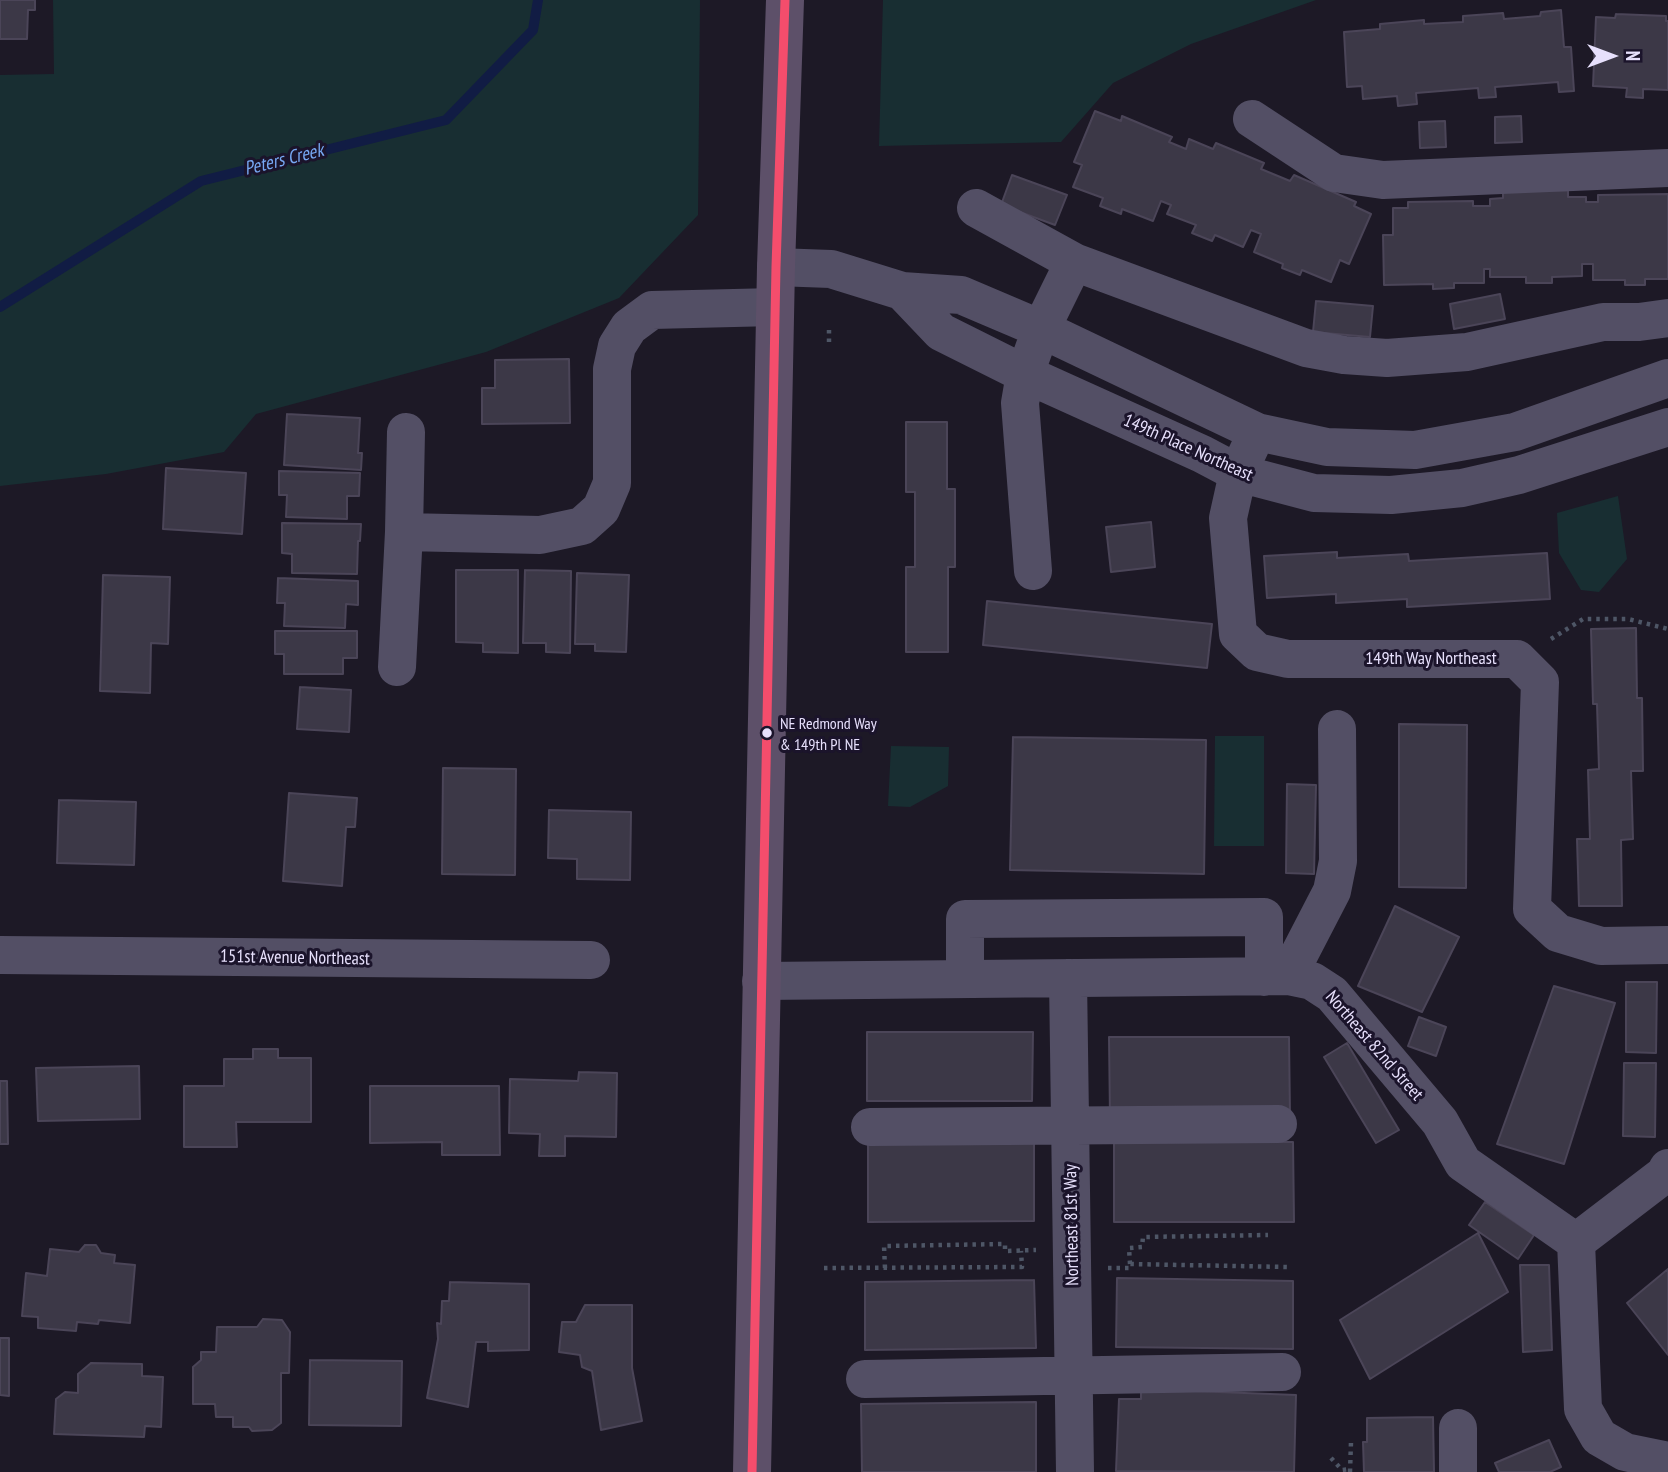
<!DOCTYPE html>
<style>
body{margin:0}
#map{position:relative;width:1668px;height:1472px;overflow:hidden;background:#1d1926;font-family:"PT Sans Narrow",sans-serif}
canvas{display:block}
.north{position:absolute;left:1577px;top:21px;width:70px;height:70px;-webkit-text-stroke:5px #1b142b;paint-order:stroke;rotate:90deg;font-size:19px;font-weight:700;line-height:28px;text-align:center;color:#e7e0fc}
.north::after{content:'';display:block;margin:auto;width:24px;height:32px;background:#e7e0fc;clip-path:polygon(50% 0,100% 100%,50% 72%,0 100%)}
</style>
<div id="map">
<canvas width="1668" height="1472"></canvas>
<div class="north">N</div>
</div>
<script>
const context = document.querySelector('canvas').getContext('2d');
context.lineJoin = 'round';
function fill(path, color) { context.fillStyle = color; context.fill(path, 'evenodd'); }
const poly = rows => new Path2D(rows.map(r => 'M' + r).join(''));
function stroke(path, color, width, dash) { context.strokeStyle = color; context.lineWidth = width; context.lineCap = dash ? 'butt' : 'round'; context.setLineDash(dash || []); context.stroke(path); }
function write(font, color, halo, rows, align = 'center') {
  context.font = font + ' "PT Sans Narrow",sans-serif'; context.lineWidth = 6; context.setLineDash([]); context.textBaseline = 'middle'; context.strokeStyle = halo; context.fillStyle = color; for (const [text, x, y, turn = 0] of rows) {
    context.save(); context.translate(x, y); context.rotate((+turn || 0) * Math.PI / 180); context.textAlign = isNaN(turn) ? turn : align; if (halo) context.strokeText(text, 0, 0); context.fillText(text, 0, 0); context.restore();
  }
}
fill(poly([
 [53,0,700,0,698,215,619,298,486,352,256,414,224,452,106,474,0,486,0,75,54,74],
 [883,0,1316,0,1191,44,1113,83,1061,142,879,146],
 [1618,496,1627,559,1599,592,1581,590,1559,553,1557,513],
 [1215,736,1264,736,1264,846,1214,846],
 [891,746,949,747,948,786,910,807,888,806]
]), '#182e32');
stroke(poly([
 [0,307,201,181,446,120,533,30,538,0]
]), '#111c44', 10);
const building = poly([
 [0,0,35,0,35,10,28,10,27,39,0,39,0,0],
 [1561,10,1564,47,1571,47,1574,91,1559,92,1558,82,1495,87,1496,97,1479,98,1478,88,1416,93,1417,104,1398,106,1397,96,1363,99,1362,86,1347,87,1344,32,1380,29,1380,24,1424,20,1424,24,1463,22,1463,16,1503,13,1504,19,1540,16,1541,12,1561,10],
 [1616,14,1666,16,1666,21,1668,21,1668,90,1643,89,1643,98,1626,97,1627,88,1593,86,1596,17,1615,18,1616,14],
 [1095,111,1121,121,1122,116,1172,137,1169,142,1186,149,1189,139,1213,149,1216,143,1264,163,1261,169,1290,181,1294,175,1356,202,1354,206,1371,214,1349,264,1340,260,1331,282,1302,270,1300,275,1282,268,1283,264,1254,252,1261,234,1251,230,1243,247,1215,235,1212,241,1192,233,1196,225,1167,214,1171,205,1161,201,1153,221,1122,209,1121,214,1100,206,1103,198,1073,187,1082,165,1074,162,1095,111],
 [1521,116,1522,142,1495,143,1495,117,1521,116],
 [1445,121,1446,147,1420,148,1419,122,1445,121],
 [1012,175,1067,195,1055,225,1001,205,1012,175],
 [1568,190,1568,197,1586,197,1586,202,1598,202,1598,195,1668,194,1668,279,1645,279,1645,285,1625,285,1625,280,1593,280,1593,264,1582,264,1582,276,1552,277,1552,283,1526,283,1526,277,1490,277,1490,269,1484,269,1484,283,1454,283,1454,288,1433,289,1433,284,1384,285,1383,235,1393,235,1393,208,1408,208,1408,202,1473,201,1473,206,1490,206,1490,199,1503,198,1503,191,1568,190],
 [1500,294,1505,319,1454,329,1450,304,1500,294],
 [1316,301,1373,306,1370,337,1313,332,1316,301],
 [569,359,570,423,482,424,482,388,495,388,495,360,569,359],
 [287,414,360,418,358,453,362,453,361,470,284,465,287,414],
 [906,422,947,422,947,489,955,489,955,567,948,567,948,652,906,652,906,567,915,567,915,492,906,492,906,422],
 [166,468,246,473,242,534,163,529,166,468],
 [279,471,360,473,359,496,347,496,347,519,286,517,287,495,279,495,279,471],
 [1151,522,1155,567,1111,572,1106,527,1151,522],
 [282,523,361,524,360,541,358,541,357,574,292,573,292,554,282,553,282,523],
 [1337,552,1337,558,1408,554,1409,561,1547,553,1550,599,1407,607,1407,599,1336,603,1336,594,1267,598,1264,556,1337,552],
 [456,570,518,570,518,653,483,652,483,643,456,642,456,570],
 [525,570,571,571,570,653,546,652,546,643,523,643,525,570],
 [577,573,629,575,626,652,595,651,595,644,575,644,577,573],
 [103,575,170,577,168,644,151,643,150,693,100,691,103,575],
 [278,578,358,581,358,605,346,604,345,628,284,626,285,603,277,603,278,578],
 [987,601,1212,624,1207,668,983,645,987,601],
 [1636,628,1637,698,1642,698,1643,771,1631,771,1633,839,1621,840,1622,906,1579,906,1577,839,1590,839,1588,770,1599,769,1597,704,1593,704,1591,629,1636,628],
 [275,631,357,631,357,658,343,658,343,674,284,674,284,654,275,654,275,631],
 [300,687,351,690,349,732,297,729,300,687],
 [1399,724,1467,725,1466,888,1399,887,1399,724],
 [1013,737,1206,740,1204,874,1010,870,1013,737],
 [443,768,516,769,515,875,442,874,443,768],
 [1287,784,1316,785,1314,874,1286,873,1287,784],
 [289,793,357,798,355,827,346,827,342,886,283,881,289,793],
 [59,800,136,802,134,865,57,863,59,800],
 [549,810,631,812,630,880,577,879,577,859,548,858,549,810],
 [1395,906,1459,937,1422,1012,1358,986,1395,906],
 [1626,982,1657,982,1656,1053,1626,1052,1626,982],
 [1554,986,1615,1003,1564,1164,1497,1144,1554,986],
 [1419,1017,1446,1027,1436,1056,1408,1046,1419,1017],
 [867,1032,1033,1032,1032,1101,867,1101,867,1032],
 [1109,1037,1289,1037,1290,1117,1110,1117,1109,1037],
 [1347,1043,1399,1130,1376,1143,1324,1057,1347,1043],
 [253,1049,278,1049,278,1058,311,1058,311,1122,236,1122,237,1147,184,1147,184,1086,224,1086,224,1059,253,1059,253,1049],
 [1624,1063,1656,1063,1655,1137,1623,1136,1624,1063],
 [139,1066,140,1119,38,1121,36,1068,139,1066],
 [579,1072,617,1073,616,1137,565,1136,565,1156,539,1156,540,1134,509,1133,510,1079,578,1081,579,1072],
 [0,1081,7,1081,8,1144,0,1144,0,1081],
 [370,1086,499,1086,500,1155,442,1155,442,1142,370,1143,370,1086],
 [1034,1142,1034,1221,868,1222,868,1143,1034,1142],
 [1114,1142,1293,1142,1294,1222,1114,1222,1114,1142],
 [1485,1202,1534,1235,1518,1259,1469,1225,1485,1202],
 [1478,1233,1508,1292,1370,1379,1340,1320,1478,1233],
 [85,1245,96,1245,101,1253,115,1255,114,1263,135,1265,130,1323,99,1320,98,1324,77,1322,76,1331,38,1328,38,1317,22,1316,26,1273,47,1276,50,1249,79,1252,85,1245],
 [1520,1265,1549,1265,1552,1350,1523,1352,1520,1265],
 [1668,1269,1668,1355,1627,1303,1668,1269],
 [1117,1278,1293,1281,1293,1349,1116,1347,1117,1278],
 [1034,1280,1036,1348,865,1350,865,1282,1034,1280],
 [450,1282,529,1284,529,1350,488,1351,488,1342,476,1342,468,1407,427,1398,438,1339,437,1323,441,1324,442,1301,449,1301,450,1282],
 [585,1305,632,1305,632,1368,642,1421,601,1430,592,1371,582,1367,580,1355,559,1352,562,1322,576,1322,585,1305],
 [263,1319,282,1320,290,1332,289,1373,281,1373,281,1423,272,1430,252,1431,249,1427,233,1427,233,1417,216,1417,215,1404,193,1404,193,1367,201,1360,201,1352,216,1352,217,1327,257,1327,263,1319],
 [0,1338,9,1338,9,1396,0,1395,0,1338],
 [310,1360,402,1361,401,1426,309,1425,310,1360],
 [91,1363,142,1364,142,1376,163,1377,161,1427,145,1426,144,1437,54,1434,56,1399,65,1392,78,1393,78,1374,91,1363],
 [1141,1389,1296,1395,1294,1472,1116,1471,1119,1399,1141,1399,1141,1389],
 [1036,1402,1036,1472,862,1472,861,1404,1036,1402],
 [1433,1417,1434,1472,1364,1472,1363,1442,1367,1442,1367,1418,1433,1417],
 [1549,1440,1561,1467,1550,1472,1499,1472,1495,1463,1549,1440]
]);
fill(building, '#3c3847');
stroke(building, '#4b4558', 2);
stroke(poly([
 [829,342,829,329],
 [1551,639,1583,619,1628,619,1668,629],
 [1130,1264,1129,1248,1142,1247,1143,1237,1268,1235],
 [824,1268,1022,1267,1021,1251],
 [885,1268,884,1246,1005,1244,1005,1251,1036,1250],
 [1108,1268,1129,1268,1130,1264,1288,1267],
 [1331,1458,1342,1470,1350,1469],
 [1350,1472,1351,1442]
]), '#4e5666', 4.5, [3.5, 5]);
stroke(poly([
 [1252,119,1334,173,1383,180,1668,168],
 [976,208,1074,262],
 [776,267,831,269,902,291,961,295,1041,329,1257,432,1327,447,1415,450,1515,432,1668,378],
 [902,291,941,332,1025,374,1202,454,1238,473,1314,493,1391,495,1462,488,1519,475,1668,427],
 [1257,432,1238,473,1228,518,1238,634,1257,652,1288,659,1517,659,1540,682,1532,909,1558,933,1601,946,1668,945],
 [404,532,406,432],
 [1033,571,1020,403,1025,374,1041,329,1074,262,1306,348,1344,355,1387,358,1467,352,1603,322,1639,322,1668,318],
 [397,667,404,532,540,535,582,526,601,509,612,483,612,369,617,346,629,327,652,310,775,307],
 [0,955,591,960],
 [1288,976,1332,891,1338,861,1337,729],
 [965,978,965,919,1264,917,1264,977],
 [1068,978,1075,1472],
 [761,981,1288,976,1312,981,1332,994,1440,1122,1463,1163,1576,1242,1583,1409,1599,1437,1625,1452,1668,1461],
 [870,1127,1278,1124],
 [1576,1242,1665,1174,1668,1168],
 [865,1379,1282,1372],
 [1458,1428,1458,1472]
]), '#534f65', 38);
stroke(poly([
 [752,1472,776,267,785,0]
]), '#5d5069', 38);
stroke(poly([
 [752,1472,776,267,785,0]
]), '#f44d6c', 9);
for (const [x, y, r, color] of [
 [767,733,6,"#e7e0fc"]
]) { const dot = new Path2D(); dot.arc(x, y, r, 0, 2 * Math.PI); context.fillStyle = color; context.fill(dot); stroke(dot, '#1b142b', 2.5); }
write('16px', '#e7e0fc', '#1b142b', [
 ["NE Redmond Way",780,724],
 ["& 149th Pl NE",780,745]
], 'left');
write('18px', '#e7e0fc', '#1b142b', [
 ["149th Place Northeast",1188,448,24],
 ["149th Way Northeast",1431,659],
 ["151st Avenue Northeast",295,958,1],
 ["Northeast 82nd Street",1374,1046,49],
 ["Northeast 81st Way",1072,1225,-91]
]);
write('italic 19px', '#77a8f3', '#1b142b', [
 ["Peters Creek",284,160,-14]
]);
</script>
